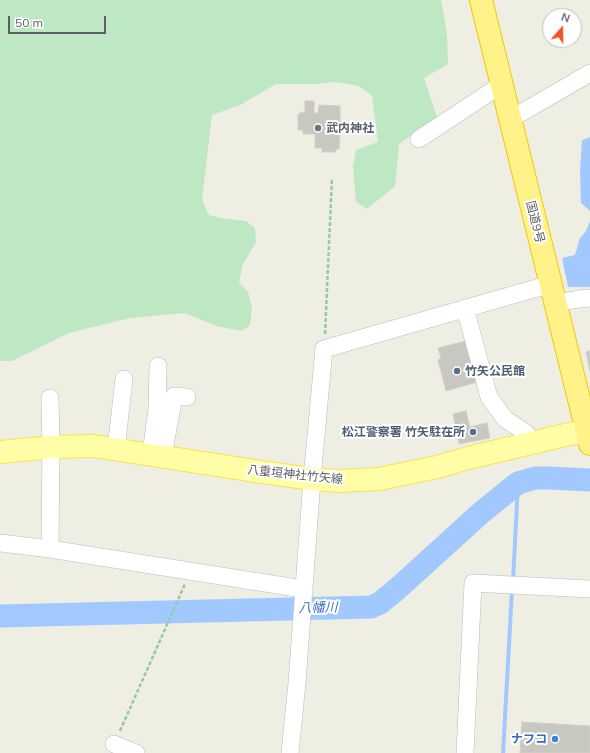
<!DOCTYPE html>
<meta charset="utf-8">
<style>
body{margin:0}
#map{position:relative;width:590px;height:753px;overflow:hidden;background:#efeee3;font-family:Mulish,sans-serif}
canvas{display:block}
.north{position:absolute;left:542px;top:8px;width:40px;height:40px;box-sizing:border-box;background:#fff;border:1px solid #bdbfc1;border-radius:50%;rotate:20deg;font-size:11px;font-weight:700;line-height:16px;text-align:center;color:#5b5e64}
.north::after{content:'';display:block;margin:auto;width:14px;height:18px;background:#f15326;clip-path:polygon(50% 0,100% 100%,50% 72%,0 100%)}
.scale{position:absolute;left:8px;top:16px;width:98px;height:18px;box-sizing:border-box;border:2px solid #5b5e64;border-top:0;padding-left:5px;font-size:12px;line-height:14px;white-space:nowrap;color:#5b5e64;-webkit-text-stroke:3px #fff;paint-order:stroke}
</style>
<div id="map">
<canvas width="590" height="753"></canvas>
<div class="north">N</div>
<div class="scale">50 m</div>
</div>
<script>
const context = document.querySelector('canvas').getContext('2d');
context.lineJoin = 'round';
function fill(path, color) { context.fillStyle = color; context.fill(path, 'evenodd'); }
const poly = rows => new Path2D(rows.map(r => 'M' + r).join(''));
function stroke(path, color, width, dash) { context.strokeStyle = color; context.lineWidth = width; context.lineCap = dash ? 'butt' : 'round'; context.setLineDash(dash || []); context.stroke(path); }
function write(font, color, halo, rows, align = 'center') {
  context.font = font + ' Mulish,"Noto Sans JP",sans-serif'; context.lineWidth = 4; context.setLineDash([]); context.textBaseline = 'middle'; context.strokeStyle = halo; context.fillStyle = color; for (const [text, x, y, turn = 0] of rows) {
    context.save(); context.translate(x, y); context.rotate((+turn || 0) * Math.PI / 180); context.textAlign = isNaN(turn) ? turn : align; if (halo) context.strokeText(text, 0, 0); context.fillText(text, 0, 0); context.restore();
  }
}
fill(poly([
 [0,0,441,0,447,34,448,64,424,78,437,117,399,144,395,186,367,209,356,202,353,166,356,150,378,142,372,96,359,86,335,82,316,84,276,84,240,105,212,115,202,200,209,215,220,218,246,221,255,228,256,242,243,264,239,282,248,292,252,307,250,325,242,331,216,326,185,313,130,318,69,333,12,361,0,361]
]), '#bee7c4');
fill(poly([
 [590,137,590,211,581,203,580,171,582,140],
 [590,221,590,287,568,287,562,258,575,255,580,238,586,231]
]), '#a2c9ff');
stroke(poly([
 [513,581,518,483],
 [503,753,512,590]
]), '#a2c9ff', 4);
stroke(poly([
 [0,616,371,607,380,603,396,590,482,512,518,483,535,478,549,478,590,480]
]), '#a2c9ff', 23);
const building = poly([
 [305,101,314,101,314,113,318,113,319,105,340,106,340,125,338,125,338,130,336,130,336,133,340,133,339,149,336,149,335,152,322,152,322,148,315,148,315,134,303,134,303,130,298,130,298,114,300,114,300,112,305,113,305,101],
 [466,341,477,382,446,391,438,360,441,359,438,348,466,341],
 [589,351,590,355,590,371,586,352,589,351],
 [466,411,470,427,487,423,490,438,459,444,453,414,466,411],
 [522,722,590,726,590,753,520,753,522,722]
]);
fill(building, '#c9c8c0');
stroke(building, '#d3d0c1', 1);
const minor = poly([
 [509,116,521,113,590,73],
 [419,139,501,85],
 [556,303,579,299,590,298],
 [465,308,489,397,505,419,526,433,529,444],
 [50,398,51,447,50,549],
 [116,449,124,379],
 [151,454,157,409,158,366],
 [163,456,174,396,187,397],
 [0,543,50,549,303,589],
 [114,744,136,753],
 [290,753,297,683,312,479,324,349,551,284],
 [465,753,473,583,590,589]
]);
const major = poly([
 [0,452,51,447,94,446,255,471,312,479,339,481,379,479,437,467,468,458,565,435,587,431,590,432]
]);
const highway = poly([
 [481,0,590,444]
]);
stroke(minor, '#babcc2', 18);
stroke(major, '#f8e252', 24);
stroke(highway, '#f1c900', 24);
stroke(poly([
 [325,334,332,178],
 [120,731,185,584]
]), '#96c9ac', 2.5, [4, 2]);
stroke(minor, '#fff', 17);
stroke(major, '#fffea7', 22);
stroke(highway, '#fff289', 22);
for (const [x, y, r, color] of [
 [318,128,4,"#6b7280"],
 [457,371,4,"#5c6f8a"],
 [473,432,4,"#5c6f8a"],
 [555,739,4,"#3f7fe0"]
]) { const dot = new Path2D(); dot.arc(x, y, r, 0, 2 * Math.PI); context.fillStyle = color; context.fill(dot); stroke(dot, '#fff', 1.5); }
write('bold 12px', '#5b616d', '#fff', [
 ["武内神社",326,128]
], 'left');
write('12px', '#5b5e64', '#fff', [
 ["国道9号",535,222,76],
 ["八重垣神社竹矢線",295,475,6]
]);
write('bold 12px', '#4e5e75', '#fff', [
 ["竹矢公民館",465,371],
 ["松江警察署 竹矢駐在所",465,432,"right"]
], 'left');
write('bold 12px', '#366cbe', '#fff', [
 ["ナフコ",547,739]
], 'right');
write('italic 13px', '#3f6ec9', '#fff', [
 ["八幡川",318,608,-1]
]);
</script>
